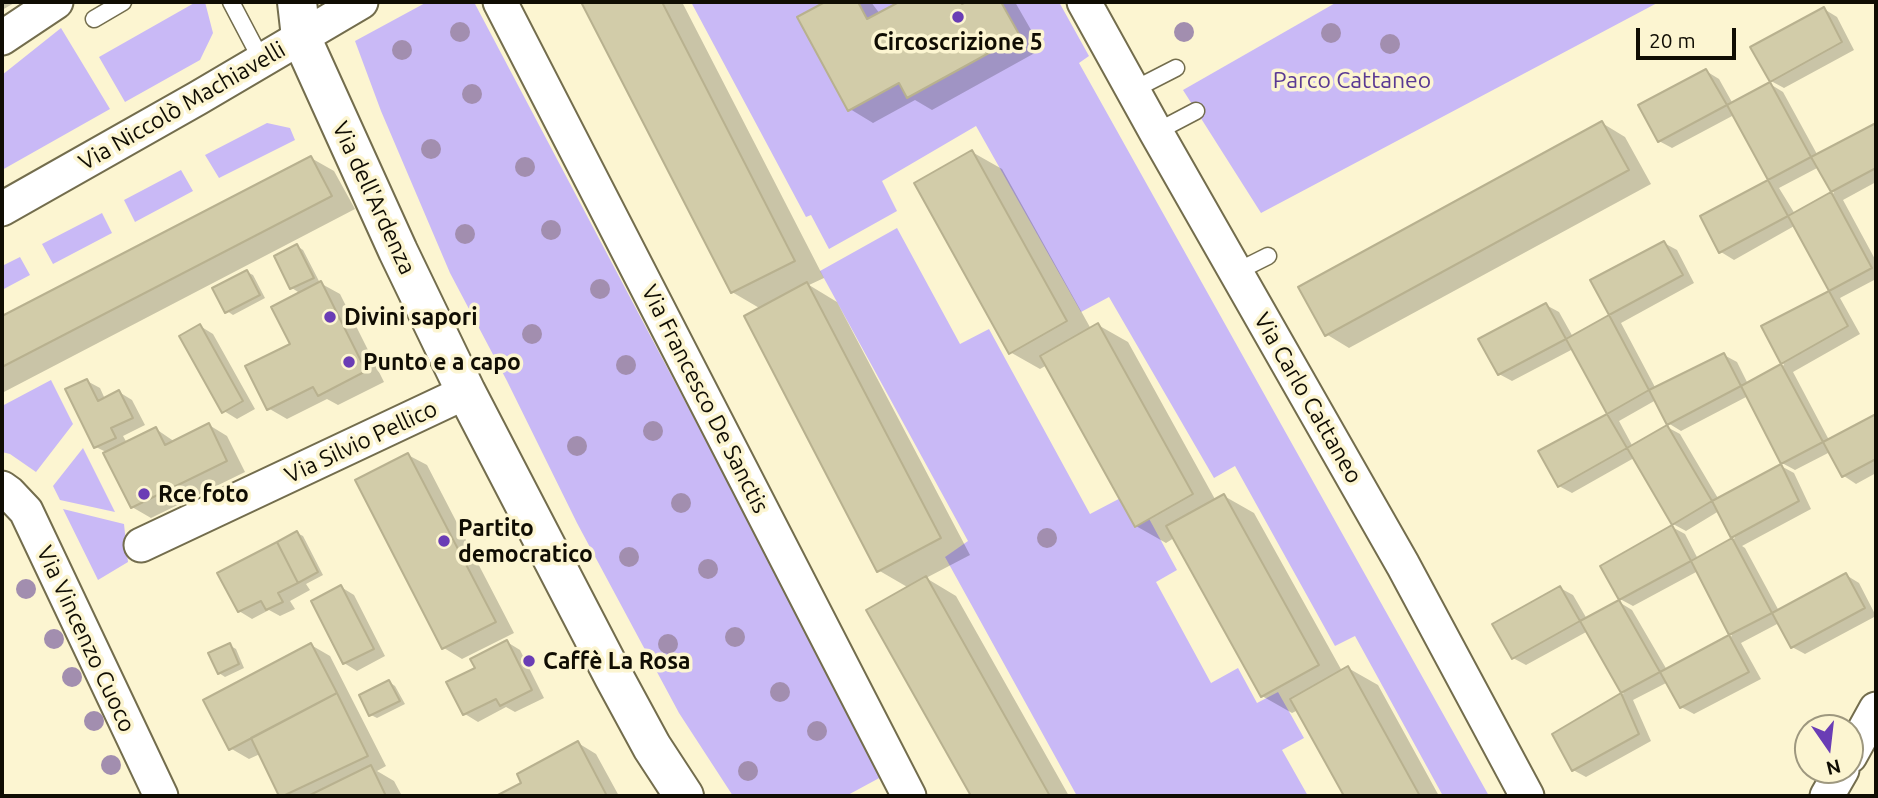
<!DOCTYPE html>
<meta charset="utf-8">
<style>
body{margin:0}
#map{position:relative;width:1878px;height:798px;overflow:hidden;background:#fcf5d1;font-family:Ubuntu,sans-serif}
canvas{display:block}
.frame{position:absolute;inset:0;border:4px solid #100d03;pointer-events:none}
.north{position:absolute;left:1794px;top:714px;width:70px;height:70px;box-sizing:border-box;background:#fcf5d1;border:2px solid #9e987f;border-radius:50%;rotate:166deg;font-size:19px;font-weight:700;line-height:28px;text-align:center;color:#100d03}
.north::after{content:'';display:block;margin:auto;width:24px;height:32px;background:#6a3db5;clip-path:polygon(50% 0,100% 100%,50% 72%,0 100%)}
.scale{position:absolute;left:1636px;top:28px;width:100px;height:32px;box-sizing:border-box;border:4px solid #100d03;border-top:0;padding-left:9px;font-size:21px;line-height:24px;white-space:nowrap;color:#100d03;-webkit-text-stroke:5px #fcf5d1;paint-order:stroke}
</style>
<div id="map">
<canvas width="1878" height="798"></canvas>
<div class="frame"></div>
<div class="north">N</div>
<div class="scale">20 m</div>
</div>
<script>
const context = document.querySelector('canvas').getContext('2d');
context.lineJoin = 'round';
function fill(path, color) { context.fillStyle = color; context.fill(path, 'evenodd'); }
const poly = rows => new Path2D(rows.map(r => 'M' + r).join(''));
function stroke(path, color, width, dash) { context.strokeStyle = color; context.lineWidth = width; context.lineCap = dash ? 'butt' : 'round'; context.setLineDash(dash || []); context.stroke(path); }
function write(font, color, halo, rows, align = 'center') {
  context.font = font + ' Ubuntu,sans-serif'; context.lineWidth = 7; context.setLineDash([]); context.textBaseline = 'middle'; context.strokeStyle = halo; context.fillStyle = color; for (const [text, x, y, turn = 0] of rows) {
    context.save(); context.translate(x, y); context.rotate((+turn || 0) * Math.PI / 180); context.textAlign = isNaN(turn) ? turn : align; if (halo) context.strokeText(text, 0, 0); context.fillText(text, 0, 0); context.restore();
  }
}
fill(poly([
 [196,2,205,2,213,33,200,60,125,102,99,57],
 [427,2,474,2,883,776,846,796,733,796,679,713,577,523,507,381,450,273,381,111,355,41],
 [691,2,1059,2,1089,56,1079,63,1489,796,1443,796,1355,636,1335,646,1235,466,1214,478,1109,297,1081,312,976,126,882,181,897,211,829,249,811,215,806,217],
 [1337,2,1659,2,1261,213,1183,90],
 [61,28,110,109,2,170,2,75],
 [267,123,290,128,295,140,219,178,205,155],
 [181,170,193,191,135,222,124,200],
 [102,213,112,233,53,264,42,244],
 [897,228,960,344,989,329,1090,514,1134,491,1177,570,1156,582,1211,683,1238,668,1257,703,1278,692,1304,738,1282,750,1308,796,1077,796,945,557,968,541,820,271],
 [20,257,30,275,2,290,2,266],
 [51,380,73,424,36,472,10,454,2,452,2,406],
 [83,448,115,512,60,500,53,486],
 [63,509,124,524,128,562,98,580]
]), '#c9b9f6');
fill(poly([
 [2,2,16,2,2,10],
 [583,2,682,2,824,278,809,285,837,302,970,555,926,578,956,596,1069,796,973,796,868,611,909,588,878,570,761,309,732,292],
 [828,2,871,2,880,14,903,2,1015,2,1042,49,932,110,915,100,873,123,850,109,799,18],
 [1824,9,1837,17,1854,50,1784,88,1771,81],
 [1706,71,1719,79,1733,104,1770,84,1783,92,1818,156,1876,125,1876,182,1843,200,1876,261,1876,279,1840,298,1860,334,1793,372,1829,440,1876,416,1876,473,1856,484,1844,476,1830,452,1795,470,1782,463,1748,396,1681,431,1668,423,1656,400,1619,421,1633,447,1667,427,1680,434,1719,500,1781,466,1794,473,1811,509,1742,546,1745,548,1779,611,1846,575,1859,583,1876,616,1805,654,1792,647,1779,623,1741,643,1761,679,1694,714,1681,707,1668,682,1633,700,1651,741,1586,777,1573,770,1554,734,1624,693,1588,631,1526,665,1513,658,1560,588,1573,595,1587,619,1619,602,1632,610,1667,670,1732,636,1698,571,1633,606,1620,599,1672,527,1685,534,1698,559,1735,538,1719,511,1686,531,1673,524,1634,458,1572,493,1559,486,1541,452,1609,414,1573,349,1512,381,1499,374,1546,305,1559,312,1573,337,1611,316,1592,281,1664,243,1677,250,1694,283,1621,323,1656,389,1724,355,1737,362,1748,384,1784,365,1763,327,1831,291,1796,225,1734,260,1721,252,1702,217,1770,181,1734,115,1672,148,1659,141],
 [1819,167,1834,193,1795,214,1779,188],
 [1602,123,1625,137,1651,184,1349,348,1326,334],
 [972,152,1002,169,1091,329,1098,325,1128,342,1216,501,1224,496,1254,513,1342,671,1348,668,1378,685,1439,796,1346,796,1298,710,1292,713,1262,696,1174,538,1166,543,1136,526,1047,365,1040,369,1010,352],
 [311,158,334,171,355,209,2,393,2,318],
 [297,246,303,250,320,283,340,294,384,382,338,405,327,399,287,419,268,408,292,344,301,294,292,288],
 [247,272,253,275,265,298,233,315,227,311],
 [200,326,213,334,255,409,237,419,224,411],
 [87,381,100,388,105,399,119,392,132,400,145,425,123,436,127,443,156,429,175,442,209,425,227,436,245,472,151,518,132,507,106,452,96,447],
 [408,455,427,465,514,633,462,659,444,648],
 [297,533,303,536,323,575,306,584,310,590,290,601,295,609,280,616,269,610,252,619,239,611],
 [341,587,354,595,385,656,357,671,344,663],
 [507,642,520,650,544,698,515,712,506,707,478,722,465,714,477,669],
 [229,645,236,649,244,668,225,677,219,673],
 [311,645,330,656,386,766,377,771,394,781,402,796,281,796,260,754,249,759,230,748],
 [389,682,395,686,405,704,377,718,371,715],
 [578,743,596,754,619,796,499,796,524,783]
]), '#0003');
const building = poly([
 [581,2,662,2,795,261,731,293,581,2],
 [825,2,858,2,867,19,899,2,961,2,962,4,966,2,1001,2,1020,36,907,98,899,83,848,111,797,17,825,2],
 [1824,7,1842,42,1770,82,1750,47,1824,7],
 [1706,69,1727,105,1658,142,1638,105,1706,69],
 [1770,82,1811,157,1768,180,1727,105,1770,82],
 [1602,121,1629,170,1325,336,1298,287,1602,121],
 [1876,123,1876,168,1831,192,1811,157,1876,123],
 [972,150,1067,321,1009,354,914,183,972,150],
 [311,156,332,196,2,367,2,316,311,156],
 [1768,180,1788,216,1719,253,1700,216,1768,180],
 [1831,192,1872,268,1829,291,1788,216,1831,192],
 [1664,241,1683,275,1609,315,1590,280,1664,241],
 [297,244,314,278,290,289,274,256,297,244],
 [247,270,260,295,225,313,212,288,247,270],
 [321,281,366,371,318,396,313,387,267,410,245,366,290,344,271,307,321,281],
 [807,282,941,538,877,572,744,316,807,282],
 [1829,291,1848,326,1781,364,1761,326,1829,291],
 [1546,303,1566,339,1498,375,1478,339,1546,303],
 [1609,315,1649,390,1607,414,1566,339,1609,315],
 [1098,323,1193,494,1135,527,1040,356,1098,323],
 [200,324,243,401,222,413,179,336,200,324],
 [1724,353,1741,386,1667,425,1649,390,1724,353],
 [1781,364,1823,442,1781,464,1741,386,1781,364],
 [87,379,98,401,119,390,133,418,111,428,116,438,94,448,65,389,87,379],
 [1607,414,1627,448,1558,487,1538,451,1607,414],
 [1876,414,1876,459,1842,477,1823,442,1876,414],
 [209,423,227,461,131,508,103,453,156,427,165,445,209,423],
 [1667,425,1712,501,1672,525,1627,448,1667,425],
 [408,453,496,622,442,649,355,480,408,453],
 [1781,464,1799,501,1731,538,1712,501,1781,464],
 [1224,494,1319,665,1261,697,1166,526,1224,494],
 [1672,525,1691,561,1619,600,1600,566,1672,525],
 [297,531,318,572,298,583,277,542,297,531],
 [1732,538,1772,613,1729,635,1691,561,1732,538],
 [277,542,298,583,278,593,283,602,266,610,261,601,238,612,217,573,277,542],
 [1846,573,1865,608,1791,648,1772,613,1846,573],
 [926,576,1050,796,971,796,866,610,926,576],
 [341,585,374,649,343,664,311,601,341,585],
 [1560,586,1580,621,1512,659,1492,624,1560,586],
 [1619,600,1660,672,1621,693,1580,621,1619,600],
 [1729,635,1749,672,1680,708,1660,672,1729,635],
 [507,640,532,690,500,706,496,699,463,715,446,682,475,668,470,659,507,640],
 [230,643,239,664,218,674,208,653,230,643],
 [311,643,337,693,229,750,203,700,311,643],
 [1348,666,1420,796,1344,796,1290,699,1348,666],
 [389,680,400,701,369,716,359,695,389,680],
 [337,693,368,756,283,796,279,796,251,738,337,693],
 [1621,693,1639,734,1572,771,1552,734,1621,693],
 [578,741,607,796,496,796,521,783,517,774,578,741],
 [371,765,386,796,308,796,371,765]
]);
fill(building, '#d2cca9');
stroke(building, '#b8b18f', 2);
const lane = poly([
 [231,2,262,61],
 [94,19,123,2],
 [1133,90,1176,68],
 [1156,132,1196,111],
 [1236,272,1268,256]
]);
const street = poly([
 [500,2,909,796],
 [1084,2,1156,132,1403,565,1527,796],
 [2,38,56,2],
 [2,209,198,98,361,2],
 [2,488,9,493,26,511,161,796],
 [141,545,466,392],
 [1850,756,1876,709],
 [1827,796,1842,770]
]);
const secondary = poly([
 [297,2,301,37,398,251,466,392,614,677,652,747,684,796]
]);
stroke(lane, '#736d4d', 19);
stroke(street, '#736d4d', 37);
stroke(secondary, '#736d4d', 42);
stroke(lane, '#fff', 16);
stroke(street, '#fff', 33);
stroke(secondary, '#fff', 38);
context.fillStyle = '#a28eaf';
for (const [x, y] of [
 [460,32],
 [1184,32],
 [1331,33],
 [1390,44],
 [402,50],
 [472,94],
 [431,149],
 [525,167],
 [551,230],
 [465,234],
 [600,289],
 [532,334],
 [626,365],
 [653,431],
 [577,446],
 [681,503],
 [1047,538],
 [629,557],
 [708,569],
 [26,589],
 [735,637],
 [54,639],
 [668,644],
 [72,677],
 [780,692],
 [94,721],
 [817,731],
 [111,765],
 [748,771]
]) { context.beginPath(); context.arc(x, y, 10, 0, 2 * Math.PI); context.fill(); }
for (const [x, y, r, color] of [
 [958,17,7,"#6a3db5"],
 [330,317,7,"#6a3db5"],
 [349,362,7,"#6a3db5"],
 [144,494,7,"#6a3db5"],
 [444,541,7,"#6a3db5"],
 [529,661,7,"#6a3db5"]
]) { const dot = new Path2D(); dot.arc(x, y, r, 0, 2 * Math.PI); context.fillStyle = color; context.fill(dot); stroke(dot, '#fcf5d1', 2.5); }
write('bold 23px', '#100d03', '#fcf5d1', [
 ["Circoscrizione 5",958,42,"center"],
 ["Divini sapori",344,317],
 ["Punto e a capo",363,362],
 ["Rce foto",158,494],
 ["Partito",458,528],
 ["democratico",458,554],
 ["Caffè La Rosa",543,661]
], 'left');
write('23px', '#593993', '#fcf5d1', [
 ["Parco Cattaneo",1352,80]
]);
write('23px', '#100d03', '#fcf5d1', [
 ["Via Niccolò Machiavelli",182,106,-30],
 ["Via dell'Ardenza",374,198,65],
 ["Via Carlo Cattaneo",1308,398,60],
 ["Via Francesco De Sanctis",705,399,63],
 ["Via Silvio Pellico",361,442,-25],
 ["Via Vincenzo Cuoco",86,639,65]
]);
</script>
